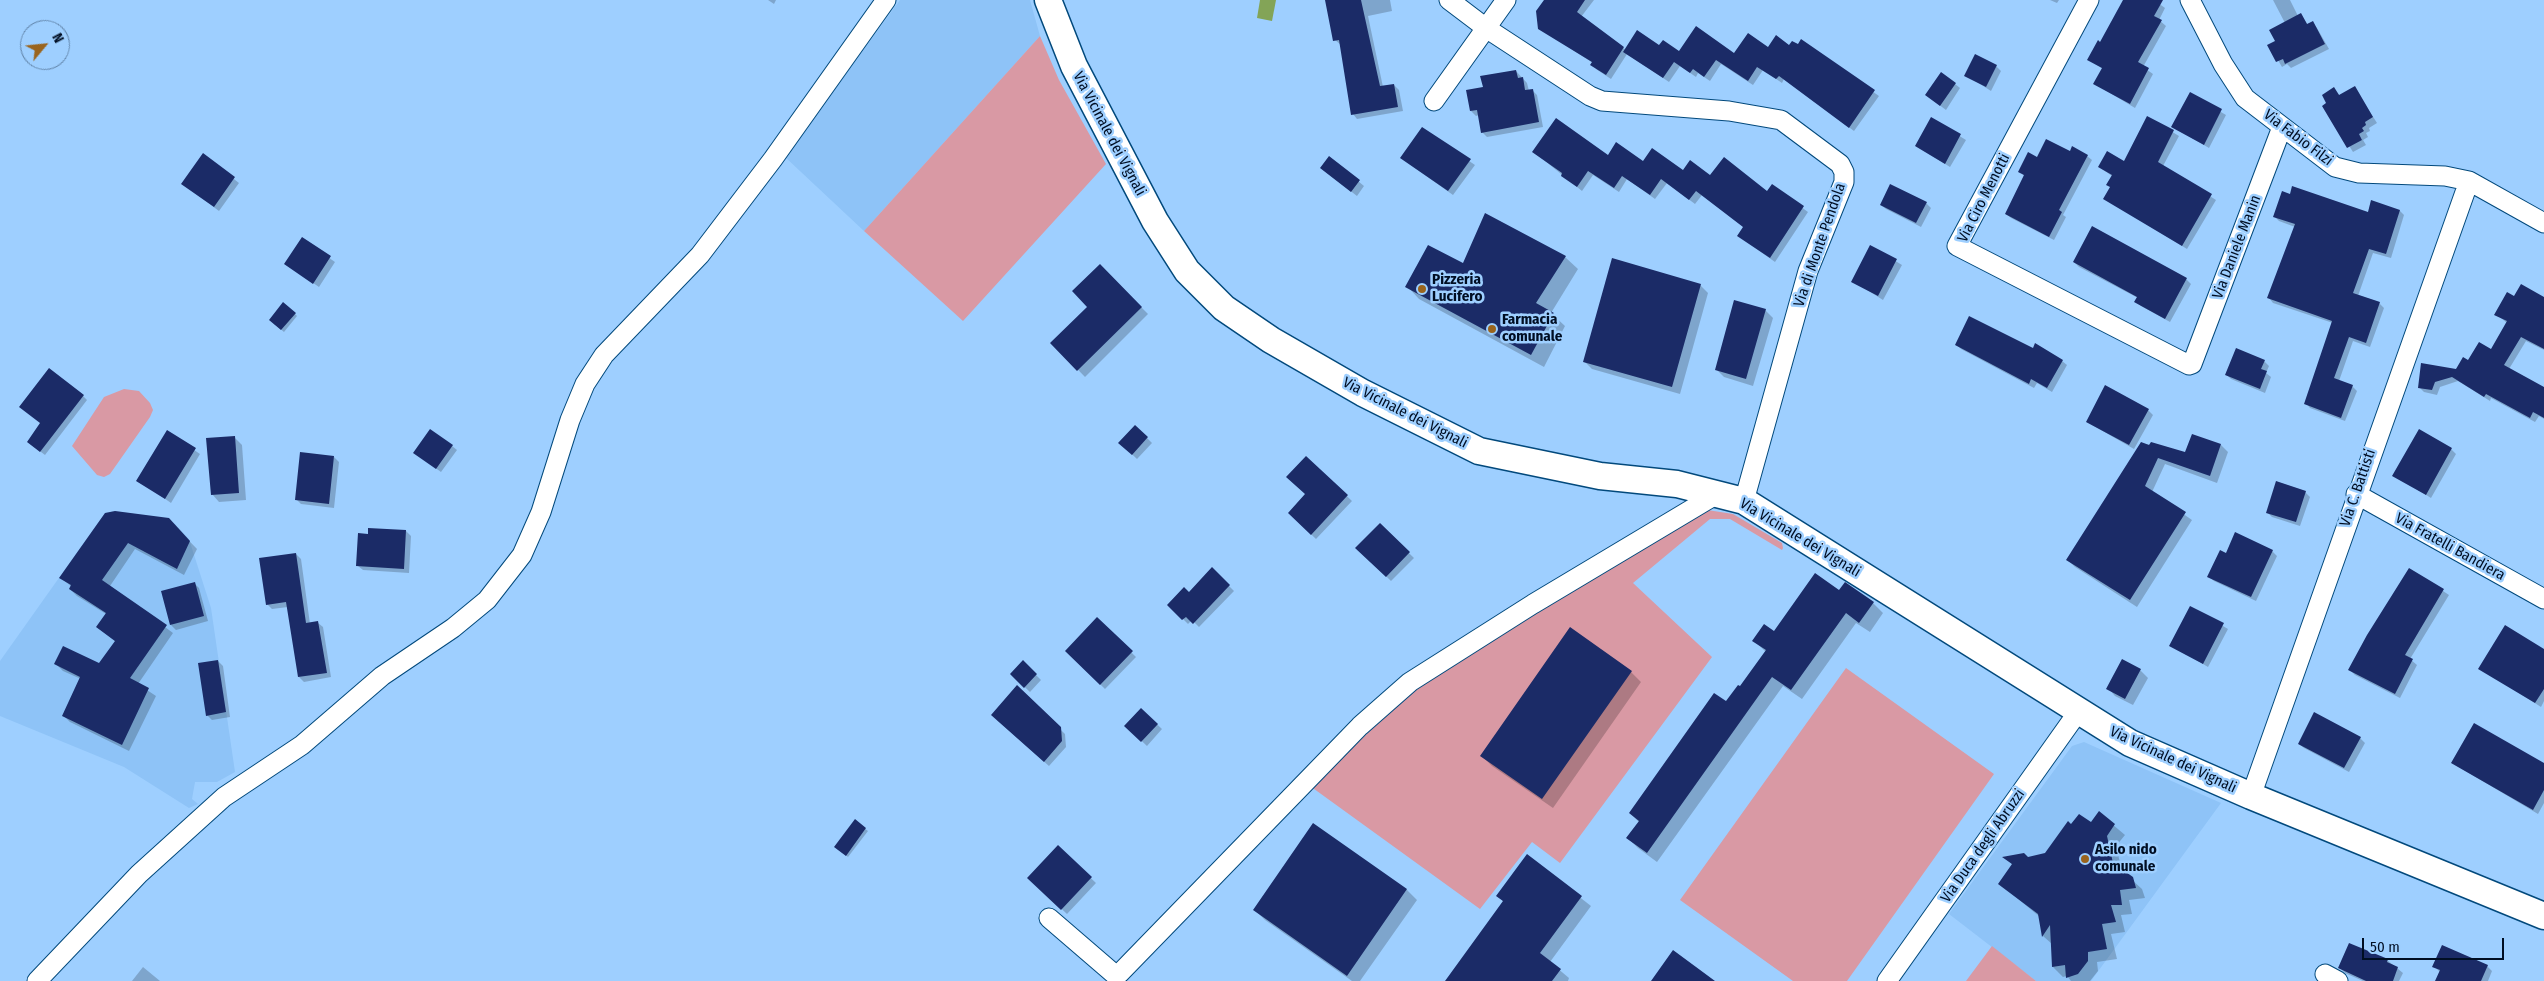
<!DOCTYPE html>
<style>
body{margin:0}
#map{position:relative;width:2544px;height:981px;overflow:hidden;background:#9ecfff;font-family:"Fira Sans Condensed",sans-serif}
canvas{display:block}
.north{position:absolute;left:20px;top:20px;width:50px;height:50px;box-sizing:border-box;background:#9ecfff;border:1px solid #5f82a7;border-radius:50%;rotate:62deg;font-size:14px;font-weight:700;line-height:20px;text-align:center;color:#000e23}
.north::after{content:'';display:block;margin:auto;width:18px;height:22px;background:#9a641d;clip-path:polygon(50% 0,100% 100%,50% 72%,0 100%)}
.scale{position:absolute;left:2362px;top:938px;width:142px;height:22px;box-sizing:border-box;border:2px solid #000e23;border-top:0;padding-left:6px;font-size:15px;line-height:18px;white-space:nowrap;color:#000e23;-webkit-text-stroke:4px #9ecfff;paint-order:stroke}
</style>
<div id="map">
<canvas width="2544" height="981"></canvas>
<div class="north">N</div>
<div class="scale">50 m</div>
</div>
<script>
const context = document.querySelector('canvas').getContext('2d');
context.lineJoin = 'round';
function fill(path, color) { context.fillStyle = color; context.fill(path, 'evenodd'); }
const poly = rows => new Path2D(rows.map(r => 'M' + r).join(''));
function stroke(path, color, width, dash) { context.strokeStyle = color; context.lineWidth = width; context.lineCap = dash ? 'butt' : 'round'; context.setLineDash(dash || []); context.stroke(path); }
function write(font, color, halo, rows, align = 'center') {
  context.font = font + ' "Fira Sans Condensed",sans-serif'; context.lineWidth = 5; context.setLineDash([]); context.textBaseline = 'middle'; context.strokeStyle = halo; context.fillStyle = color; for (const [text, x, y, turn = 0] of rows) {
    context.save(); context.translate(x, y); context.rotate((+turn || 0) * Math.PI / 180); context.textAlign = isNaN(turn) ? turn : align; if (halo) context.strokeText(text, 0, 0); context.fillText(text, 0, 0); context.restore();
  }
}
fill(poly([
 [900,0,1030,0,1040,36,864,231,785,157],
 [115,511,154,517,175,524,189,539,211,608,235,772,217,782,195,782,192,799,198,804,189,808,124,767,0,716,0,661,105,513],
 [2084,742,2221,803,2091,981,2036,981,1949,914,2072,746]
]), '#8ec3f7');
fill(poly([
 [1040,36,1059,80,1106,164,963,321,864,231],
 [124,389,139,391,150,403,153,410,150,417,110,474,104,477,97,475,72,446,104,397],
 [1701,509,1733,514,1782,543,1783,548,1782,550,1730,519,1710,519,1633,583,1712,657,1560,863,1532,842,1480,909,1310,786,1423,682],
 [1846,668,1994,774,1847,981,1793,981,1680,900],
 [1992,946,2036,981,1966,981]
]), '#d999a4');
fill(poly([
 [1260,0,1276,0,1272,21,1257,18]
]), '#83a457');
fill(poly([
 [768,0,776,0,774,4],
 [1327,0,1390,0,1392,11,1368,16,1383,87,1394,85,1399,90,1403,111,1357,119,1353,114,1341,45,1335,40],
 [1546,0,1594,0,1581,17,1626,50,1660,47,1679,52,1735,55,1798,46,1801,41,1879,96,1854,131,1784,79,1782,83,1763,70,1753,85,1721,64,1710,81,1698,73,1696,77,1680,66,1669,82,1627,54,1611,79,1596,69,1593,63,1539,28],
 [2050,0,2059,0,2057,3],
 [2125,0,2154,0,2165,8,2159,20,2166,26,2143,67,2153,74,2135,108,2095,84,2103,69,2089,60,2101,43],
 [2273,0,2290,0,2298,16,2301,15,2308,25,2313,23,2317,28,2329,49,2291,68,2287,64,2282,67,2269,45,2277,42,2285,23],
 [1996,66,2001,71,1991,91,1966,75],
 [1516,71,1527,83,1529,91,1532,90,1537,95,1543,127,1487,137,1482,132,1479,115,1476,116,1471,111,1484,88],
 [1955,84,1960,88,1946,110,1926,95],
 [2354,87,2377,123,2369,128,2370,131,2366,133,2368,137,2363,140,2366,145,2353,152,2324,106,2328,104,2334,89,2340,96],
 [2190,94,2226,115,2209,148,2173,127],
 [2148,117,2179,136,2163,166,2216,200,2187,249,2105,199,2111,188,2112,176,2099,167,2124,163],
 [1932,119,1966,140,1950,167,1916,146],
 [1422,129,1475,165,1453,195,1401,158],
 [1534,152,1608,157,1644,163,1768,192,1772,186,1808,212,1775,262,1744,240,1744,227,1702,195,1695,204,1667,183,1655,199,1627,179,1619,192,1593,175,1582,191],
 [2070,152,2087,156,2092,160,2063,215,2066,217,2054,240,2011,218,2006,214,2025,177,2020,171,2037,159],
 [203,155,239,183,219,211,188,188],
 [1329,157,1364,186,1357,196,1326,172],
 [2372,202,2400,211,2404,215,2391,258,2373,253,2358,296,2379,303,2384,308,2370,347,2353,341,2339,381,2352,386,2357,391,2345,421,2310,408,2306,403,2333,323,2273,303,2269,298,2295,227,2279,221,2275,217,2368,213],
 [1926,203,1931,208,1921,227,1886,209,1881,205],
 [302,239,335,262,319,287,285,264],
 [1871,246,1902,265,1883,300,1853,281],
 [1565,257,1578,269,1551,313,1565,326,1544,367,1419,299,1407,286,1463,265],
 [2074,262,2186,279,2191,284,2170,322,2141,306,2136,302,2138,298,2079,267],
 [1100,266,1148,314,1085,377,1052,343,1089,307],
 [1700,285,1708,293,1680,394,1592,369,1585,362],
 [2515,298,2544,298,2544,350,2526,341,2509,369,2544,389,2544,419,2539,416,2535,422,2491,398,2490,401,2458,381,2440,387,2437,395,2424,392,2419,387,2492,351,2507,323,2496,314],
 [1765,310,1773,318,1753,386,1724,377,1716,369],
 [295,314,297,316,284,332,272,322],
 [1956,344,2033,349,2062,361,2067,365,2052,392,2037,383,2034,388,1961,349],
 [2264,361,2269,366,2266,373,2271,377,2265,393,2231,379,2226,374],
 [83,396,87,400,45,455,33,446,42,424],
 [2148,410,2153,415,2134,449,2087,422],
 [1135,426,1152,443,1137,459,1120,443],
 [168,432,200,454,171,503,138,480],
 [234,437,242,445,246,500,219,502,212,494],
 [2142,443,2186,454,2221,445,2228,452,2217,483,2165,464,2152,492,2192,520,2137,607,2075,567,2068,560],
 [452,446,457,450,441,472,420,457],
 [2451,449,2456,454,2431,498,2394,475],
 [334,457,339,462,334,508,301,504,296,499],
 [1306,457,1352,501,1316,539,1289,513,1307,494],
 [2305,492,2310,497,2300,526,2272,517,2267,512],
 [169,520,197,549,184,575,135,549,110,586,173,633,138,684,156,696,129,751,70,722,63,715,81,679,63,671,56,664,100,665,116,642,97,627,106,614,77,596,70,589,72,587,61,578],
 [1380,525,1414,558,1391,581,1357,548],
 [406,531,411,536,409,573,363,570,358,566,369,535],
 [2272,551,2277,556,2256,601,2214,581,2209,577,2226,554],
 [296,554,301,559,310,624,318,623,323,627,331,677,304,682,299,677,288,607,272,609,267,604],
 [1212,569,1234,591,1199,627,1192,620,1188,624,1169,605,1189,594],
 [2410,569,2449,595,2410,659,2417,665,2400,698,2355,675,2350,670],
 [194,583,199,588,208,621,176,630,171,625],
 [1839,591,1873,603,1883,613,1870,632,1856,623,1802,699,1783,686,1657,862,1638,848,1628,838,1639,822,1630,813,1740,688,1766,652,1754,641,1775,633],
 [2191,607,2228,629,2208,667,2171,645],
 [1097,619,1136,657,1105,689,1066,651],
 [2544,650,2544,701,2541,707,2480,668],
 [218,661,223,666,230,717,212,720,207,715],
 [1023,662,1041,680,1030,692,1011,674],
 [2140,670,2148,678,2133,705,2115,696,2108,688],
 [1631,672,1641,682,1553,808,1492,766,1482,756],
 [1017,687,1065,734,1066,747,1049,766,997,720],
 [1141,709,1162,729,1147,746,1126,726],
 [2360,738,2365,743,2349,772,2304,748,2299,744],
 [2452,763,2544,764,2544,803,2538,814],
 [2099,813,2125,835,2116,846,2122,871,2142,889,2145,898,2129,900,2132,914,2121,915,2125,932,2111,934,2117,959,2097,962,2098,971,2090,981,2071,981,2067,976,2063,977,2053,967,2052,944,2043,936,2040,917,2000,884,2013,865,2005,858,2028,859,2046,855,2072,825,2091,824],
 [855,821,868,831,848,857,838,849],
 [1314,825,1407,890,1417,900,1360,981,1352,981,1265,920,1255,910],
 [1058,847,1096,883,1067,914,1029,878],
 [1527,856,1591,906,1550,962,1569,978,1568,981,1447,981,1504,902,1498,896],
 [2387,960,2403,973,2399,981,2363,981,2345,973,2340,968],
 [2434,966,2487,966,2492,971,2488,981,2436,981,2440,972],
 [143,967,160,981,132,981]
]), '#0003');
fill(poly([
 [1325,0,1361,0,1380,86,1394,84,1398,107,1351,115,1339,40,1333,41],
 [1544,0,1585,0,1577,12,1624,47,1606,75,1590,65,1592,62,1538,29,1536,11],
 [2123,0,2163,0,2154,16,2162,20,2138,62,2149,68,2130,104,2093,84,2102,68,2087,60,2098,40,2100,42],
 [2301,13,2307,24,2313,21,2325,44,2285,64,2283,59,2276,62,2267,45,2275,41,2269,30],
 [1696,26,1734,53,1748,33,1768,47,1776,35,1789,45,1792,41,1798,44,1801,39,1875,90,1849,128,1779,76,1776,79,1757,67,1748,81,1716,60,1704,77,1693,69,1690,73,1674,62,1663,78,1623,52,1637,30,1659,45,1663,40,1679,51],
 [1975,54,1997,65,1986,87,1964,76],
 [1516,70,1518,78,1523,77,1525,90,1533,89,1539,122,1481,133,1477,110,1470,111,1466,90,1483,87,1480,76],
 [1941,72,1956,83,1940,106,1925,95],
 [2355,86,2373,117,2365,122,2366,125,2362,128,2364,131,2359,134,2362,140,2347,148,2322,106,2326,103,2322,95,2334,87,2339,95],
 [2190,92,2222,109,2204,145,2171,127],
 [2147,116,2174,130,2158,162,2212,194,2182,246,2103,199,2110,187,2106,185,2112,175,2098,167,2107,151,2124,161],
 [1931,117,1961,134,1945,164,1915,146],
 [1556,118,1608,155,1616,142,1643,161,1652,148,1683,170,1690,160,1710,175,1724,157,1767,191,1772,184,1804,206,1770,258,1737,236,1743,227,1696,191,1689,200,1661,179,1650,195,1622,176,1614,188,1588,171,1577,187,1561,176,1562,173,1532,152],
 [1422,127,1471,159,1448,191,1400,158],
 [2046,139,2070,151,2072,146,2088,155,2059,210,2062,212,2049,237,2005,214,2024,175,2018,172,2028,152,2037,157],
 [203,153,235,177,214,207,181,184],
 [1329,156,1360,180,1351,192,1320,168],
 [1890,184,1927,202,1916,223,1880,205],
 [2292,186,2368,212,2371,200,2400,210,2386,254,2369,249,2353,293,2380,302,2366,343,2349,337,2334,378,2353,385,2341,418,2304,404,2332,321,2267,298,2295,224,2273,217,2282,191,2290,194],
 [1485,213,1566,256,1536,303,1554,313,1531,355,1405,287,1428,245,1463,263],
 [2092,226,2187,278,2165,319,2134,302,2137,297,2073,262],
 [302,237,331,256,313,284,284,264],
 [1870,245,1897,259,1878,296,1851,282],
 [1612,258,1701,284,1672,387,1583,362],
 [1100,264,1142,307,1077,371,1050,343,1087,307,1072,291],
 [2521,284,2544,297,2544,349,2521,337,2504,365,2544,387,2544,418,2533,412,2530,418,2486,394,2484,397,2452,377,2435,382,2432,390,2418,388,2421,363,2456,369,2463,357,2468,360,2479,342,2491,349,2507,321,2494,315,2507,292,2514,296],
 [1734,300,1766,309,1746,379,1715,370],
 [283,302,296,313,281,330,269,320],
 [1969,316,2033,348,2035,343,2063,360,2047,388,2031,379,2029,384,1955,345],
 [2236,348,2265,360,2261,369,2267,371,2260,389,2225,375],
 [49,368,84,395,40,452,27,442,40,423,19,407],
 [2105,385,2149,409,2129,445,2086,422],
 [1135,425,1148,437,1132,455,1118,443],
 [430,429,453,445,436,469,413,453],
 [2419,429,2452,448,2426,495,2392,476],
 [167,430,196,448,165,499,136,481],
 [2192,434,2221,444,2210,476,2158,458,2145,486,2186,512,2130,600,2066,560,2141,442,2149,445,2151,442,2185,452],
 [235,436,239,493,211,495,206,438],
 [300,452,334,456,329,504,295,500],
 [1306,456,1348,495,1311,535,1288,513,1305,494,1286,477],
 [2276,481,2306,491,2296,522,2266,513],
 [115,511,169,518,190,541,177,569,128,543,102,580,167,625,130,678,149,688,122,745,62,716,80,677,54,664,63,646,99,663,115,641,96,627,106,613,69,589,71,585,59,578,105,513],
 [1380,523,1410,552,1386,577,1355,548],
 [368,528,406,530,404,569,356,566,358,533,368,534],
 [2235,532,2273,550,2251,597,2207,577,2220,550,2226,553],
 [296,553,306,623,318,621,327,673,298,677,286,602,266,605,259,558],
 [1212,567,1230,585,1193,624,1186,617,1182,620,1167,605,1184,587,1189,592],
 [2409,568,2444,589,2405,655,2413,659,2395,694,2348,670,2367,635],
 [1815,573,1839,590,1845,582,1874,602,1859,623,1846,613,1791,690,1772,677,1647,853,1626,838,1639,821,1629,813,1714,693,1726,701,1738,685,1740,686,1766,650,1752,641,1764,624,1774,631],
 [195,582,204,616,170,625,161,591],
 [2190,606,2224,623,2203,664,2169,646],
 [1097,617,1133,651,1100,685,1065,651],
 [2505,625,2544,649,2544,689,2535,703,2478,669],
 [1570,627,1632,671,1542,799,1480,756],
 [2122,659,2141,669,2125,699,2106,689],
 [218,660,226,712,206,716,198,663],
 [1023,660,1037,674,1024,688,1010,674],
 [1017,685,1061,727,1062,741,1044,762,991,715],
 [1141,708,1158,724,1141,742,1124,726],
 [2314,712,2361,737,2344,768,2298,744],
 [2474,723,2544,763,2544,790,2533,810,2451,763],
 [2099,811,2115,824,2107,836,2113,863,2133,877,2136,888,2120,890,2122,905,2111,905,2116,922,2102,924,2107,949,2088,952,2088,961,2078,974,2066,978,2065,965,2052,967,2050,925,2042,937,2038,914,1998,884,2012,864,2002,857,2024,853,2028,857,2045,853,2068,821,2071,824,2079,814,2091,822],
 [855,819,866,828,846,856,834,847],
 [1313,823,1407,889,1347,976,1253,910],
 [1058,845,1092,877,1061,910,1027,878],
 [1527,854,1582,896,1540,953,1561,969,1552,981,1445,981,1503,901,1496,896],
 [2349,943,2388,959,2387,962,2398,967,2393,981,2366,981,2338,968],
 [2442,945,2488,965,2481,981,2435,981,2440,970,2432,967],
 [1673,950,1715,981,1651,981]
]), '#1b2b67');
const street = poly([
 [1449,0,1486,28,1590,96,1602,101,1729,111,1781,120,1840,164,1844,172,1844,182,1808,271,1744,501],
 [2089,0,1957,246,2189,365,2192,364,2282,127],
 [2190,0,2223,64,2245,98,2335,167,2359,173,2445,176,2469,181,2544,223],
 [1434,101,1506,0],
 [2356,494,2544,599],
 [2251,796,2469,181],
 [1049,918,1114,974,1120,973,1360,726,1410,682,1533,604,1717,494],
 [2325,974,2338,981],
 [37,981,139,874,224,797,302,745,382,676,453,628,487,600,522,555,541,512,570,420,585,384,604,355,700,255,773,159,886,0],
 [1887,981,2078,712]
]);
const secondary = poly([
 [1048,0,1074,66,1155,221,1187,271,1224,308,1271,340,1363,393,1479,451,1600,476,1677,484,1744,501,2130,743,2251,796,2544,916]
]);
stroke(street, '#02497c', 21);
stroke(secondary, '#02497c', 29);
stroke(street, '#fff', 19);
stroke(secondary, '#fff', 26);
for (const [x, y, r, color] of [
 [1422,289,5,"#9a641d"],
 [1492,329,5,"#9a641d"],
 [2085,859,5,"#9a641d"]
]) { const dot = new Path2D(); dot.arc(x, y, r, 0, 2 * Math.PI); context.fillStyle = color; context.fill(dot); stroke(dot, '#9ecfff', 2); }
write('15px', '#000e23', '#9ecfff', [
 ["Via Vicinale dei Vignali",1109,134,62],
 ["Via Fabio Filzi",2298,138,37],
 ["Via Ciro Menotti",1984,198,-63],
 ["Via di Monte Pendola",1820,245,-71],
 ["Via Daniele Manin",2237,247,-69],
 ["Via Vicinale dei Vignali",1405,413,27],
 ["Via C. Battisti",2358,488,-71],
 ["Via Vicinale dei Vignali",1800,538,31],
 ["Via Fratelli Bandiera",2450,547,29],
 ["Via Vicinale dei Vignali",2173,760,25],
 ["Via Duca degli Abruzzi",1983,846,-55]
]);
write('bold 15px', '#000e23', '#9ecfff', [
 ["Pizzeria",1432,280],
 ["Lucifero",1432,297],
 ["Farmacia",1502,320],
 ["comunale",1502,337],
 ["Asilo nido",2095,850],
 ["comunale",2095,867]
], 'left');
</script>
